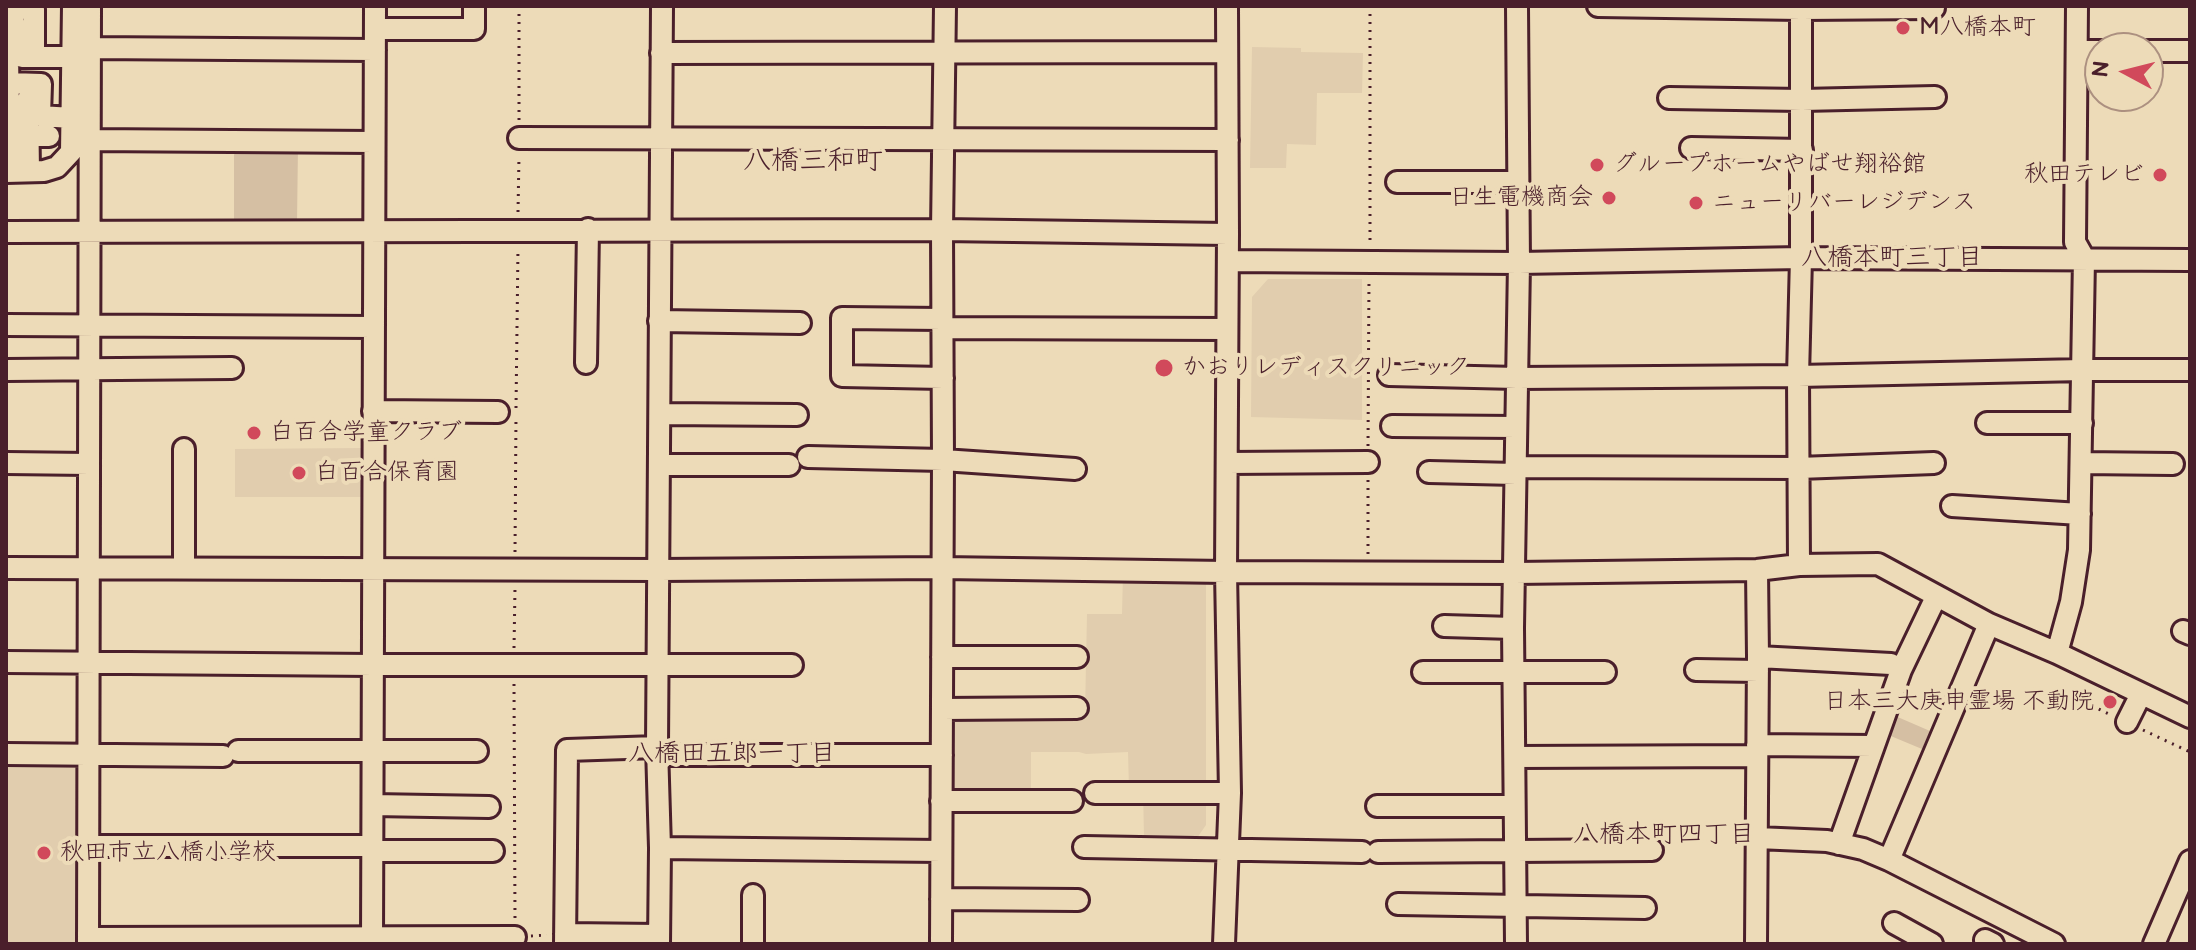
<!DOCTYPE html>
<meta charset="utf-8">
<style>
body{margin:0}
#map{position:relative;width:2196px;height:950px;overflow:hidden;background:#eddbb8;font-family:"Balsamiq Sans",sans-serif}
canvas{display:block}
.frame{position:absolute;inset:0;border:8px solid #4a1f2b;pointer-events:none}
.north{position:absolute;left:2084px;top:32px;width:80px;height:80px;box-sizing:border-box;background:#eddbb8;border:2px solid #ac9080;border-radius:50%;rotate:277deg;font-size:22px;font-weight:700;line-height:32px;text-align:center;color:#4a1f2b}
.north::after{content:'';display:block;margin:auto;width:28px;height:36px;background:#d1495b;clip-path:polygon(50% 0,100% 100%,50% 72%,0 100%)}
</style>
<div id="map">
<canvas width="2196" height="950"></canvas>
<div class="frame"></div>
<div class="north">N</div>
</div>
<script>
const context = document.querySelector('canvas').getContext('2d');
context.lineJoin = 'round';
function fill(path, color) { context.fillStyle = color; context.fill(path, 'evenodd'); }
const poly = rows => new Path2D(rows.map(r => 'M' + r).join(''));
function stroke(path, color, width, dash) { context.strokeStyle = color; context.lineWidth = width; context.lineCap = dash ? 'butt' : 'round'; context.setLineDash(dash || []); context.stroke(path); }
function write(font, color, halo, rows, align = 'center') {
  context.font = font + ' "Balsamiq Sans","Klee One",sans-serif'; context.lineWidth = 8; context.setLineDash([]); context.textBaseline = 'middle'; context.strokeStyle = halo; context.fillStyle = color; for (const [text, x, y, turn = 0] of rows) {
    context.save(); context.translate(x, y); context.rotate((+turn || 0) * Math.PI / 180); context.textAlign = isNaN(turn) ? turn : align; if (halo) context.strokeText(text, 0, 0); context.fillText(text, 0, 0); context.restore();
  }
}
fill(poly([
 [1252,47,1301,48,1301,52,1363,53,1362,93,1317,93,1316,145,1287,144,1286,168,1250,168],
 [1268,279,1362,279,1362,420,1251,417,1252,297],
 [362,448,362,497,235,497,235,449],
 [1123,574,1206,575,1206,825,1197,838,1144,837,1143,788,1129,788,1128,752,1086,754,1079,752,1031,752,1031,796,946,796,946,712,1085,713,1087,614,1122,614],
 [6,761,83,761,81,944,6,944]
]), '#e1cdae');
fill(poly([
 [234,146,298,146,297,222,234,222],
 [1893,715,1930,731,1922,749,1886,734]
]), '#d5bfa3');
const minor = poly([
 [1598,6,1801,9,1934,8],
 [6,8,34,9,34,57],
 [6,21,14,21,15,57],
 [375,29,474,29,474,6],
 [90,48,375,50],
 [2077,51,2100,51],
 [2148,51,2190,51],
 [661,53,1227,52],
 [8,57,10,172],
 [22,57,73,57],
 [9,83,41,84,40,116,72,118],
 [1669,98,1802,100,1935,97],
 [28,99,29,171],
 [28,136,49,136],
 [519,138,1228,140],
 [89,140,374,142],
 [1691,148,1802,150],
 [6,172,44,171,57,167,71,152,73,6],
 [1397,182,1518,182],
 [6,232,942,230,1228,234],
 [1228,261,1519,263,1801,258,2190,260],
 [942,319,842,318,842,376,943,378],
 [659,321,800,323],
 [6,325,374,327],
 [942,328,1227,329],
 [586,363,588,229],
 [6,370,232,368],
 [1389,375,1517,378,1798,376,2083,370,2190,370],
 [373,411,498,412],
 [660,414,797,415],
 [1987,423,2082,423],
 [1392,426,1516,427],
 [808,457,943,460,1075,469],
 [6,463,89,464],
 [1227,463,1368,462],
 [2081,463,2173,464],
 [660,465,789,465],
 [1516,467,1799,468,1934,463],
 [1429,472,1516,474],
 [1952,506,2080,514],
 [1799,565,1798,376,1801,258,1801,6],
 [6,568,659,570,942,568,1226,572,1515,573,1757,570,1799,565,1878,564,1989,624,2057,653,2190,717],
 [184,568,184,449],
 [1444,626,1513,628],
 [2183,631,2190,634],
 [2057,653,2071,602,2079,550,2084,258,2075,242,2077,6],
 [942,657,1077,657],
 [1758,657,1891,664,1901,670],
 [6,662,373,665,792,665],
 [1696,670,1758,671],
 [1423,672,1605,672],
 [942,709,1077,708],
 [2127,722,2141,694],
 [1757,745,1873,746],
 [238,751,477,751],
 [6,754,223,756],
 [657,755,942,755],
 [1515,757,1756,756],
 [1095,793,1230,793],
 [941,801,1072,801],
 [373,805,489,807],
 [1377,806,1513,806],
 [1757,838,1827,841,1863,849,1889,860,2054,944],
 [1839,844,1901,670,1936,597],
 [89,846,372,846],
 [1084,847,1362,852],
 [660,848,941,851],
 [372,851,493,851],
 [1378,852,1652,850],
 [1889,860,1989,624],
 [941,899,1078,900],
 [1398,904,1645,908],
 [1894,923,1932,944],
 [565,934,659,935],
 [88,938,515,937],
 [1985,940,1993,944],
 [88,944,90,6],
 [372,944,375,6],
 [565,944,567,750,657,747],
 [659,944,660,848,657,747,662,6],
 [753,944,753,895],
 [941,944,943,460,942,230,945,6],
 [1224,944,1230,793,1226,572,1228,234,1227,6],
 [1516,944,1513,628,1519,263,1517,6],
 [1756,944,1758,657,1757,570],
 [2154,944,2190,861]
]);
stroke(minor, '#4a1f2b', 26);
stroke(poly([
 [519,6,519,120],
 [1370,6,1370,240],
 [518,212,519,156],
 [516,408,518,248],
 [1368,446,1369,278],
 [515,552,516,416],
 [1368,554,1368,478],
 [514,648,515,588],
 [514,684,515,920],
 [2070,695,2111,715],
 [2143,730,2190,752],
 [531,936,547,935]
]), '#4a1f2b', 3, [2, 6]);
stroke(minor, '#eddbb8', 20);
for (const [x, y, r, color] of [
 [1903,28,8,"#d1495b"],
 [1597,165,8,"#d1495b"],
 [2160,175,8,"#d1495b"],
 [1609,198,8,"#d1495b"],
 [1696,203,8,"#d1495b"],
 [1164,368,10,"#d1495b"],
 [254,433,8,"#d1495b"],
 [299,473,8,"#d1495b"],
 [2110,702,8,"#d1495b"],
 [44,853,8,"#d1495b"]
]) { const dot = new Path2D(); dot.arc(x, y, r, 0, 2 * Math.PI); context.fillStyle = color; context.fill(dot); stroke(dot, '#eddbb8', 3); }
write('24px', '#4a1f2b', '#eddbb8', [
 ["M八橋本町",1919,28],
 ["グループホームやばせ翔裕館",1613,165],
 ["秋田テレビ",2144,175,"right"],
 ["日生電機商会",1593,198,"right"],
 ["ニューリバーレジデンス",1712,203],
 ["かおりレディスクリニック",1182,368],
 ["白百合学童クラブ",270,433],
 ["白百合保育園",315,473],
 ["日本三大庚申霊場 不動院",2094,702,"right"],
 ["秋田市立八橋小学校",60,853]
], 'left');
write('26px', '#4a1f2b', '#eddbb8', [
 ["八橋本町三丁目",1892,258],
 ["八橋田五郎一丁目",732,754],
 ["八橋本町四丁目",1664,835]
]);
write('28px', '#4a1f2b', '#eddbb8', [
 ["八橋三和町",813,162]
]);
</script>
